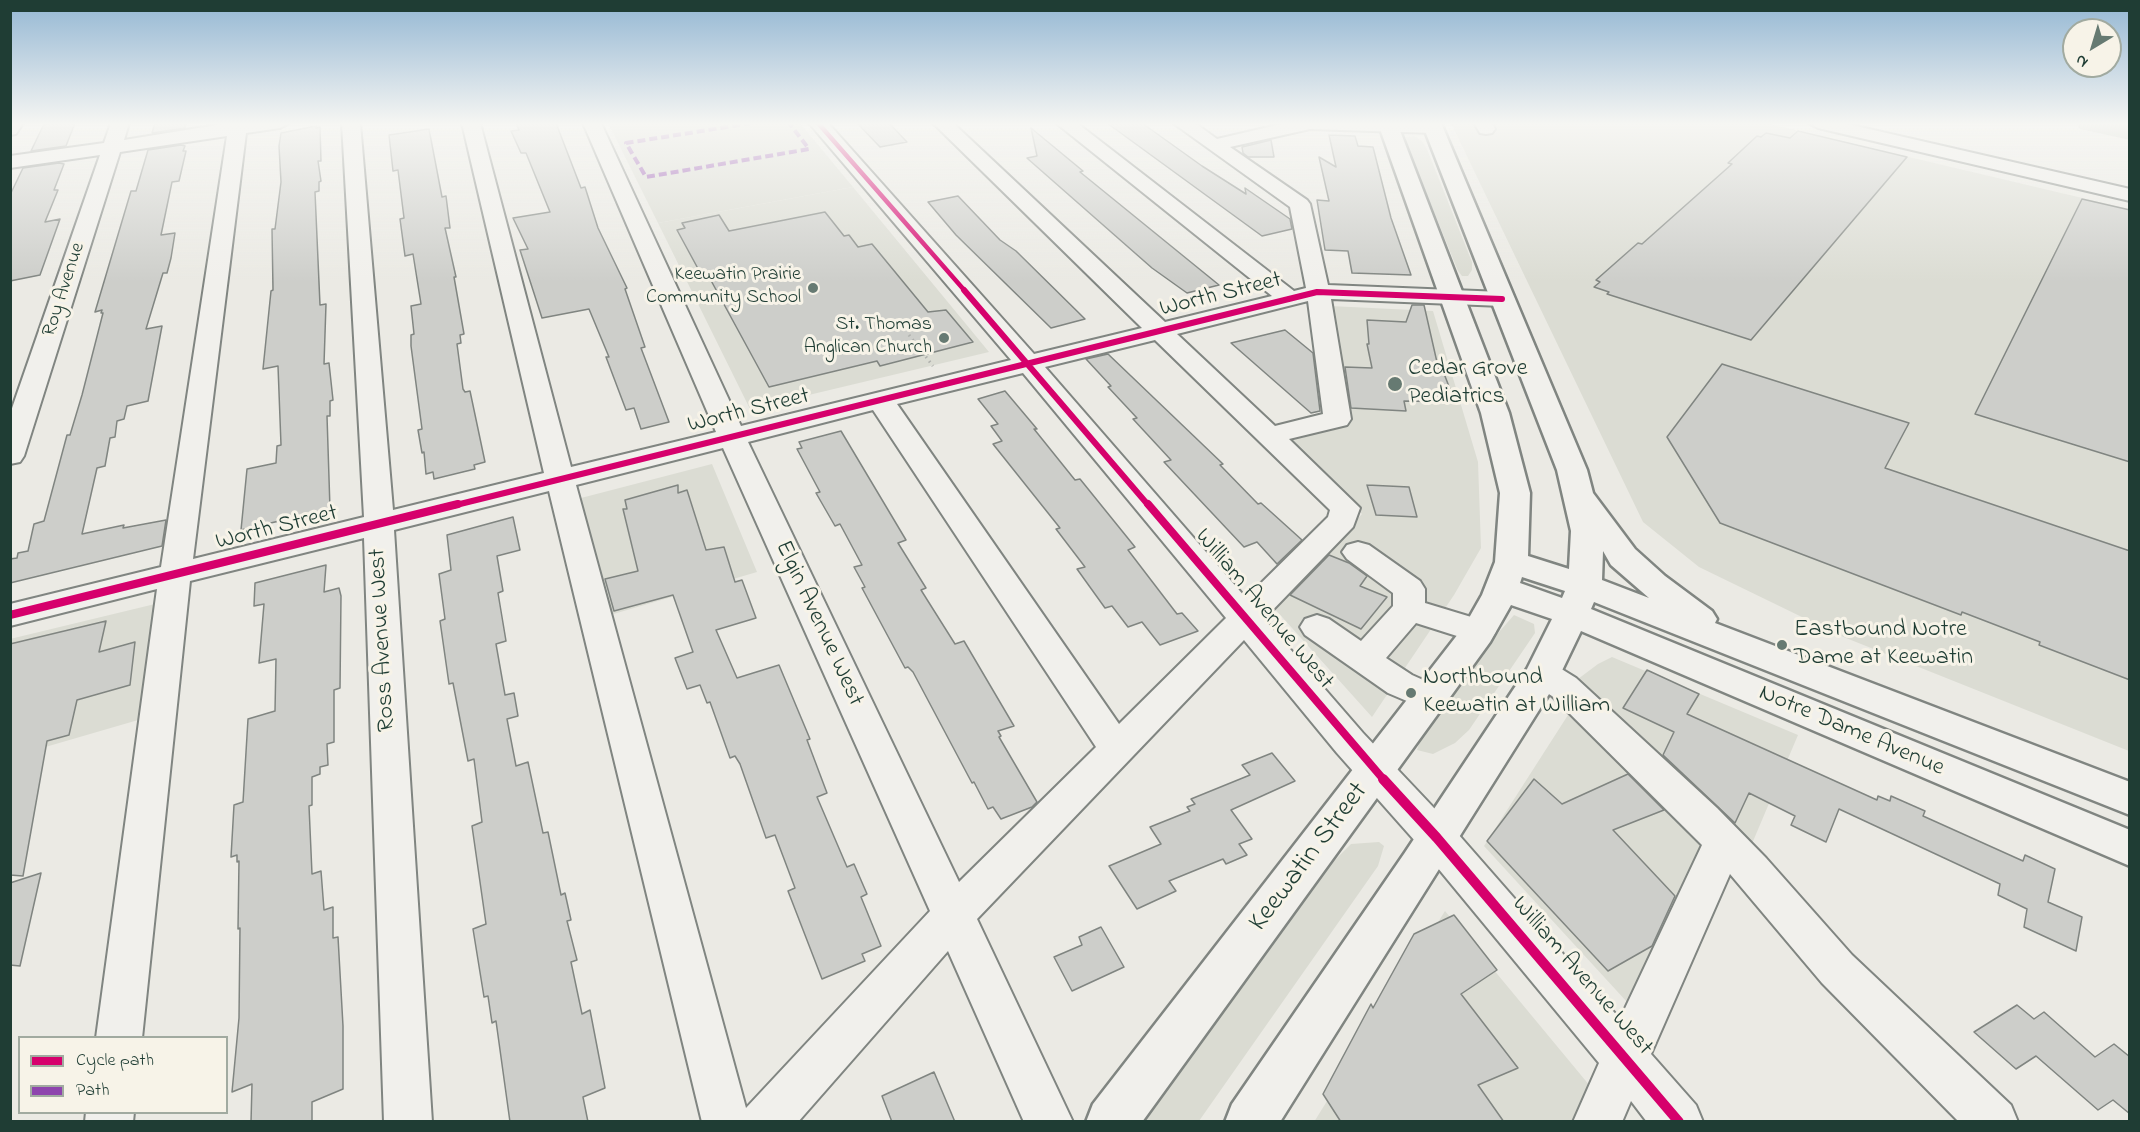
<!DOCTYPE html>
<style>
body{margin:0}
#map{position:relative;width:2140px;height:1132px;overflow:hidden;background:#ebeae4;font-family:"Indie Flower",sans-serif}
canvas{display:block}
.frame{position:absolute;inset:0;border:12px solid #1f3d34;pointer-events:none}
.legend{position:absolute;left:18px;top:1036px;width:210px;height:78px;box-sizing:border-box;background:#f7f3e8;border:2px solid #a1aaa0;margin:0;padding:8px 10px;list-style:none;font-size:18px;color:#1f3d34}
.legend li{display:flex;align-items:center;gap:12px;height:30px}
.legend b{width:30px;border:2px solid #a1aaa0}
.north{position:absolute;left:2062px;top:18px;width:60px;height:60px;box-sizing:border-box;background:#f7f3e8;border:2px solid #a1aaa0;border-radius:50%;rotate:218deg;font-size:16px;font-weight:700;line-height:24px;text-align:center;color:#1f3d34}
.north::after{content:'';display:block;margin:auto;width:21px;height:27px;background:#667a72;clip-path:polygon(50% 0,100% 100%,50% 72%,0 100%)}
</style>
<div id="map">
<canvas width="2140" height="1132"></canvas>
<div class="frame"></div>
<ul class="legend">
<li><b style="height:8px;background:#d6006c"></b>Cycle path</li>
<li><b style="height:8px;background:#8e44ad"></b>Path</li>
</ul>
<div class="north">N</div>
</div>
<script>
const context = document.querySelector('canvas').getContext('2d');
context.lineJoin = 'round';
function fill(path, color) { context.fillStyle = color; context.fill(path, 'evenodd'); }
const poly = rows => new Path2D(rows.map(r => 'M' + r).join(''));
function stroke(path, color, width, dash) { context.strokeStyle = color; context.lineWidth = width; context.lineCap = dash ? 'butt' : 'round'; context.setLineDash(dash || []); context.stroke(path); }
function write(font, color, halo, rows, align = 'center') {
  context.font = font + ' "Indie Flower",sans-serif'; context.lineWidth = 6; context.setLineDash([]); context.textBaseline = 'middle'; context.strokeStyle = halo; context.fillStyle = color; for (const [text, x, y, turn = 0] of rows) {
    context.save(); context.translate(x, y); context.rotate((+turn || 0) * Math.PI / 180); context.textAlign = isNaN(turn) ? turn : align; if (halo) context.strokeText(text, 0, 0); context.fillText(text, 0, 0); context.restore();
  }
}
fill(poly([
 [1451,123,1765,123,2129,209,2129,751,1841,636,1699,567,1643,522],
 [853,187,989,352,750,409,658,223],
 [1330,306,1433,311,1478,462,1481,548,1454,595,1372,717,1274,608,1362,514,1288,441,1347,423],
 [712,464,757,572,610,615,581,498],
 [155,604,145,718,11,757,10,639],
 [1612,657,1798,735,1751,846,1574,682,1598,664],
 [1568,715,1713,840,1627,1002,1484,846],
 [1445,911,1590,1086,1575,1121,1314,1122]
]), '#dbdcd3');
fill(poly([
 [608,123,800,123,853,187,658,223],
 [1414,136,1422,141,1427,149,1472,262,1472,270,1468,276,1462,276,1458,271,1406,143,1406,137],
 [1514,615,1534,624,1535,633,1469,730,1455,743,1433,754,1417,750,1421,737,1492,640],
 [1379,842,1384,846,1378,866,1199,1121,1136,1122,1333,862,1351,844]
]), '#dadbd2');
fill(poly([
 [2076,123,2130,123,2130,140,2080,129,2076,123]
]), '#b6bcb4');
const building = poly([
 [48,123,75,123,66,146,31,151,43,126,48,123],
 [155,123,186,123,185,128,152,133,155,123],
 [516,123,556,123,581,188,585,187,598,228,627,288,625,289,645,347,641,348,669,422,641,429,634,408,626,410,606,357,609,357,589,309,542,318,520,250,528,249,513,218,550,212,526,153,521,153,511,131,519,130,516,123],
 [857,123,889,123,907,142,880,147,857,123],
 [1107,123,1142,123,1202,166,1246,194,1245,188,1290,219,1292,229,1262,236,1107,123],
 [316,126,316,128,320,127,321,161,318,161,321,181,319,182,319,191,315,192,320,305,326,304,324,364,329,363,333,400,330,401,330,416,327,416,330,509,241,530,247,469,276,463,277,446,281,445,278,366,263,369,271,291,273,290,272,229,275,229,281,182,279,146,281,133,316,126],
 [1031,128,1083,171,1080,172,1219,285,1187,293,1152,268,1028,159,1027,158,1037,156,1031,128],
 [429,129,442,197,446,196,450,228,445,228,456,277,454,277,464,334,460,335,461,343,457,344,463,389,465,392,470,391,485,462,474,465,475,469,434,479,433,472,426,474,424,452,422,453,418,430,422,429,411,346,411,335,414,334,411,306,421,304,413,254,405,256,400,219,404,218,398,170,393,171,389,135,429,129],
 [1798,131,1907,157,1751,340,1607,294,1609,292,1594,287,1600,282,1596,280,1638,243,1642,244,1732,164,1728,163,1757,136,1761,137,1766,133,1790,138,1798,131],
 [1329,135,1355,136,1358,146,1373,147,1391,218,1411,275,1352,273,1348,251,1325,250,1317,200,1329,201,1319,157,1336,167,1329,135],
 [1271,140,1274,157,1248,157,1243,153,1242,147,1271,140],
 [181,145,185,146,183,151,186,151,179,181,172,182,161,235,175,233,171,258,167,273,163,273,146,329,162,326,148,401,127,406,124,419,117,421,115,437,110,438,105,466,97,468,82,534,124,525,123,528,166,520,162,546,10,583,10,559,17,558,18,553,28,551,34,524,44,521,67,435,70,435,82,395,103,313,101,313,102,310,95,312,131,191,136,191,148,150,181,145],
 [59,163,64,164,54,190,58,190,45,222,60,219,40,275,10,281,10,195,23,168,59,163],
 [958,196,1000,240,1016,251,1085,319,1051,328,956,235,928,202,958,196],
 [2082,199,2130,210,2130,462,1975,414,2082,199],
 [825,212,844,236,849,235,858,247,872,244,928,312,946,310,973,342,880,366,877,361,769,387,708,275,702,276,677,230,685,228,682,223,719,215,729,231,825,212],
 [1412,305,1424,305,1439,371,1443,371,1455,402,1404,401,1406,411,1351,408,1345,367,1372,368,1367,344,1369,344,1367,320,1406,322,1412,305],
 [1285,330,1313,353,1320,411,1311,413,1231,343,1285,330],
 [1108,354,1223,464,1220,465,1258,504,1261,503,1302,540,1277,564,1257,542,1244,547,1164,462,1171,460,1133,419,1137,418,1108,387,1111,386,1086,359,1108,354],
 [1722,364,1909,423,1885,468,2130,551,2130,680,2039,645,2040,642,1962,612,1961,615,1720,523,1667,437,1722,364],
 [1005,391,1037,429,1034,429,1075,480,1080,479,1135,547,1128,550,1177,614,1182,613,1198,631,1160,645,1142,622,1128,627,1112,606,1105,608,1077,569,1085,567,1056,529,1060,528,993,444,1002,441,991,426,998,424,978,399,1005,391],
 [841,431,906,540,898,543,926,588,921,590,955,644,964,641,1014,726,998,731,1001,736,999,737,1037,802,1032,807,1001,819,993,807,988,809,974,782,972,783,913,672,908,667,905,668,862,588,865,587,854,567,862,565,840,524,835,526,816,493,820,492,797,449,802,448,799,442,841,431],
 [678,485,678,493,687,490,706,550,724,547,735,582,742,580,756,618,716,630,737,678,779,665,810,739,807,740,827,793,817,797,847,867,854,864,867,894,861,897,881,946,862,954,865,961,822,979,788,891,795,888,775,835,766,838,740,764,735,756,730,758,710,702,707,703,700,685,687,689,675,658,693,652,673,595,614,611,605,579,638,571,623,509,627,509,625,500,678,485],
 [1367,485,1409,487,1417,517,1376,515,1367,485],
 [513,517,520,550,497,556,503,591,498,593,506,641,496,644,505,695,514,693,518,716,507,719,516,766,528,762,543,833,548,832,561,895,565,893,571,920,567,921,577,960,571,962,582,1014,590,1010,605,1088,583,1097,588,1122,510,1122,496,1021,492,1023,488,996,484,997,473,929,486,924,472,826,482,822,474,759,468,761,453,683,449,684,440,621,445,619,439,574,451,570,447,535,513,517],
 [1329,555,1349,563,1367,576,1360,586,1387,597,1361,629,1290,595,1329,555],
 [326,565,324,592,339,588,341,596,340,688,334,690,334,742,327,744,328,765,320,767,320,774,312,777,312,805,309,806,312,874,321,871,324,910,333,907,333,938,338,937,343,1026,343,1089,312,1102,312,1122,251,1122,252,1084,232,1092,239,1018,240,928,238,929,239,861,237,862,237,855,231,857,234,805,243,802,248,719,275,711,276,659,259,663,264,604,254,606,255,583,326,565],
 [106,621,99,652,135,642,130,685,77,700,69,735,47,741,23,876,10,875,10,644,106,621],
 [1647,670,1699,694,1687,714,1877,800,1878,796,1890,801,1891,796,1925,811,1923,816,2023,861,2025,855,2055,869,2048,902,2082,917,2076,951,2024,927,2027,909,1998,895,2000,884,1839,809,1826,842,1791,825,1795,816,1749,793,1735,823,1663,755,1674,732,1623,708,1647,670],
 [1272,753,1295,781,1231,810,1252,839,1239,844,1247,855,1226,864,1223,859,1169,881,1176,891,1137,909,1109,866,1161,844,1150,827,1190,811,1187,807,1195,804,1191,799,1250,775,1242,765,1272,753],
 [1628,774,1664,810,1613,830,1675,896,1652,946,1608,971,1487,841,1534,779,1562,804,1628,774],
 [41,873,20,966,10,965,10,883,41,873],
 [1454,915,1497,970,1461,994,1518,1068,1478,1085,1504,1122,1341,1122,1323,1094,1371,1004,1373,1008,1414,934,1454,915],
 [1101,927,1124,967,1072,991,1054,957,1082,945,1079,937,1101,927],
 [2017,1005,2034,1019,2044,1012,2095,1057,2114,1044,2130,1057,2130,1114,2113,1100,2098,1110,2036,1056,2016,1069,1974,1032,2017,1005],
 [934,1072,955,1122,892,1122,882,1096,934,1072]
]);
fill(building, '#cdceca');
stroke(building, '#808581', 1.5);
const minor = poly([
 [10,123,23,123,16,134,10,135,10,123],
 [111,123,129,123,124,140,229,123,289,123,280,128,246,133,193,559,364,517,342,123,360,123,393,510,544,473,462,123,480,123,571,467,716,432,583,123,601,123,741,426,1011,360,809,123,828,123,1034,354,1142,328,933,123,953,123,1165,322,1272,296,1056,123,1077,123,1294,291,1306,288,1290,207,1173,123,1195,123,1217,139,1286,123,1439,124,1442,128,1439,132,1433,133,1310,129,1230,147,1307,200,1310,204,1328,285,1502,292,1510,294,1514,299,1510,304,1502,306,1331,299,1351,419,1347,425,1289,439,1360,508,1353,527,1264,619,1363,733,1451,826,1620,1019,1702,845,1552,696,1531,683,1526,674,1531,665,1543,661,1555,665,1576,678,1717,808,1766,858,1852,955,2011,1105,2018,1122,1959,1122,1822,983,1730,874,1651,1054,1696,1105,1703,1122,1647,1122,1631,1101,1622,1122,1573,1122,1599,1063,1423,850,1337,753,1244,640,977,919,1073,1122,1024,1122,948,951,798,1122,702,1122,549,491,394,530,432,1122,384,1122,364,538,190,581,142,1038,96,1038,157,589,10,626,10,604,161,567,227,136,120,152,24,456,20,462,10,464,10,414,100,155,10,168,10,156,104,143,111,123],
 [1308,301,1323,414,1275,426,1177,334,1308,301],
 [1155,340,1330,510,1328,517,1246,598,1045,367,1155,340],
 [1023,373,1226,618,1119,724,897,404,1023,373],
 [873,410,1096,747,959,882,748,442,873,410],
 [723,448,930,911,746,1108,576,485,723,448],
 [1474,123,1492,123,1495,129,1492,133,1486,134,1480,133,1474,123],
 [1809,123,1843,123,2130,189,2130,201,1818,128,1809,123],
 [1358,542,1369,545,1420,581,1425,589,1425,603,1491,623,1496,631,1491,639,1479,643,1416,623,1386,658,1412,675,1441,688,1446,697,1441,706,1428,710,1388,693,1305,635,1300,627,1305,619,1317,615,1329,619,1361,641,1393,606,1393,593,1347,559,1342,552,1347,545,1358,542],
 [86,1112,134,1112,133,1122,85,1122,86,1112]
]);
const major = poly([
 [1378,123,1397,123,1509,413,1530,493,1528,556,1569,569,1571,531,1557,470,1422,123,1441,123,1587,470,1593,493,1635,549,1665,576,1712,611,1717,619,1715,623,2130,782,2130,815,1594,602,1591,609,2130,830,2130,866,1581,631,1556,683,1280,1122,1225,1122,1232,1104,1404,854,1527,669,1552,619,1511,605,1490,642,1142,1122,1086,1122,1093,1104,1465,625,1482,595,1495,562,1500,493,1481,413,1378,123],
 [1603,551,1611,565,1649,598,1602,580,1603,551],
 [1522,577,1565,591,1562,598,1520,583,1522,577]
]);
stroke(minor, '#808581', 4);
stroke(major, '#808581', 5);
stroke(poly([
 [909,335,933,366]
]), '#afb1ad', 3, [1.5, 4]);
fill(minor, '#f1f0ec');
fill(major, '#f1f0ec');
stroke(poly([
 [752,123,626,143,646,177,809,149,789,123]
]), '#8e44ad', 4, [8, 4]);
stroke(poly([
 [818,123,965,291]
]), '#d6006c', 4.5);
stroke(poly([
 [964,290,1149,506],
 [452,506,1317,292,1502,299]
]), '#d6006c', 6);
stroke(poly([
 [1148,504,1384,780],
 [10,615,458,504]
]), '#d6006c', 8);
stroke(poly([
 [1383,779,1437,838,1679,1122]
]), '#d6006c', 10);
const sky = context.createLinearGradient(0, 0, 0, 282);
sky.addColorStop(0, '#94b7d3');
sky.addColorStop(0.44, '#f6f6f3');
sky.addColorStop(1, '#f6f6f300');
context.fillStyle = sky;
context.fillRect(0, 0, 2140, 282);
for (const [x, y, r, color] of [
 [813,288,6,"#667a72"],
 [944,338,6,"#667a72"],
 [1395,384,8,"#667a72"],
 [1782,645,6,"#667a72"],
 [1411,693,6,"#667a72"]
]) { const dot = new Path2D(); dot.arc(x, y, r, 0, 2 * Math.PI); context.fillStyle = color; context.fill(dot); stroke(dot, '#f7f3e8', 2); }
write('20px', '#1f3d34', '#f7f3e8', [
 ["Keewatin Prairie",801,276],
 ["Community School",801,299],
 ["St. Thomas",932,326],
 ["Anglican Church",932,349]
], 'right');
write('20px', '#1f3d34', '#f7f3e8', [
 ["Roy Avenue",65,290,-72]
]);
write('24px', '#1f3d34', '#f7f3e8', [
 ["Worth Street",1221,296,-14],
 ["Worth Street",749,412,-14],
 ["Worth Street",277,529,-14],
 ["William Avenue West",1263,610,50],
 ["Elgin Avenue West",818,624,65],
 ["Ross Avenue West",384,640,-93],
 ["Notre Dame Avenue",1851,732,23],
 ["William Avenue West",1581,977,49]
]);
write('24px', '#1f3d34', '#f7f3e8', [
 ["Cedar Grove",1408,370],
 ["Pediatrics",1408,398],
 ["Eastbound Notre",1794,631],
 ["Dame at Keewatin",1794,659],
 ["Northbound",1423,679],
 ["Keewatin at William",1423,707]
], 'left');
write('28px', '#1f3d34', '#f7f3e8', [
 ["Keewatin Street",1310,858,-53]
]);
</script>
